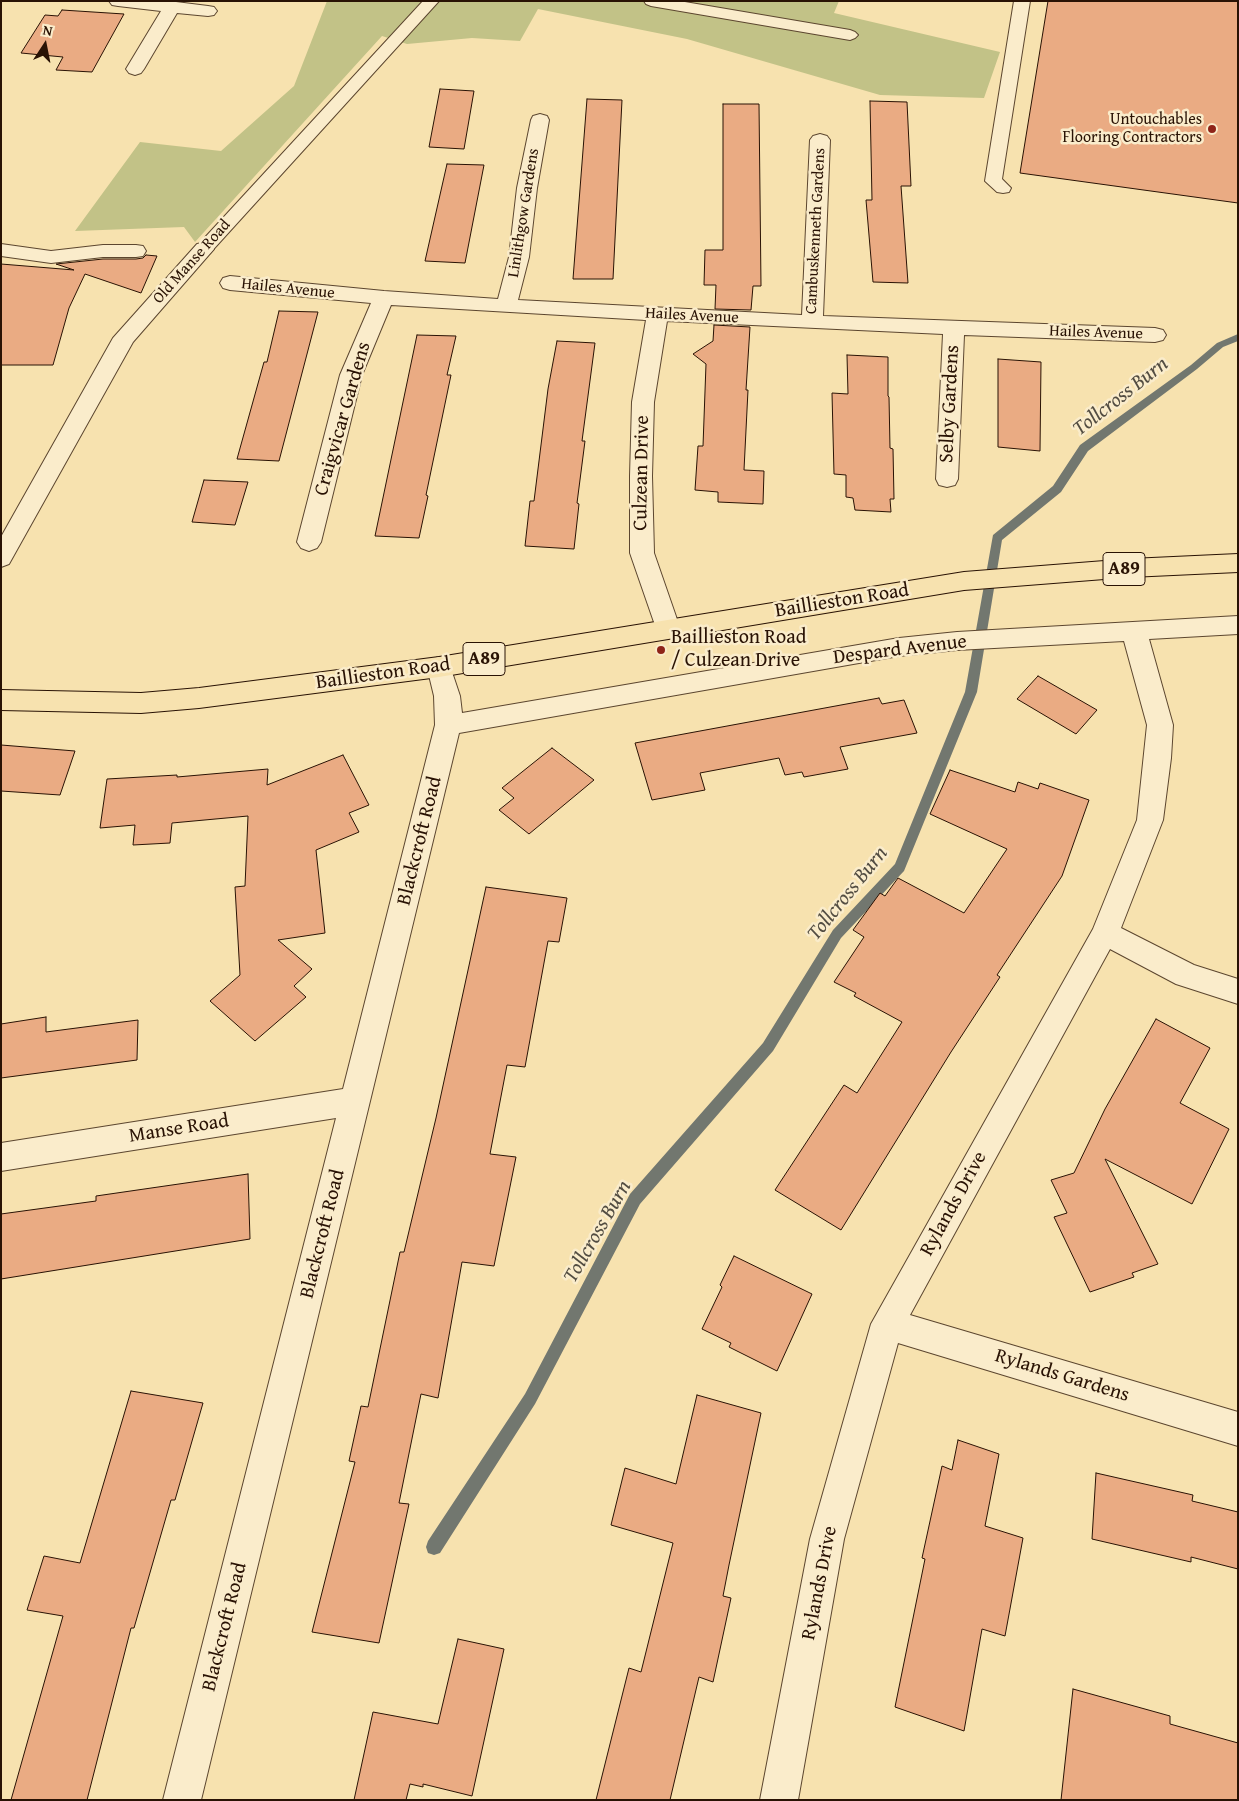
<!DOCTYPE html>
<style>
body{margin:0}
#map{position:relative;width:1239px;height:1801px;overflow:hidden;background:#f7e2af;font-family:"Gentium Book Plus",serif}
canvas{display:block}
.frame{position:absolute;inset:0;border:2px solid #291204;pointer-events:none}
.north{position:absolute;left:20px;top:20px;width:50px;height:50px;-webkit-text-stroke:4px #faeccb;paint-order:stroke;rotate:11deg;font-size:14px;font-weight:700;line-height:20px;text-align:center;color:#291204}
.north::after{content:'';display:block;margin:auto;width:18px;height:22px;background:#291204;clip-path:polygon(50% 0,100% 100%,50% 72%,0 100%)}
</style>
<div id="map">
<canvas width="1239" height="1801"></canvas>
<div class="frame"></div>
<div class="north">N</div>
</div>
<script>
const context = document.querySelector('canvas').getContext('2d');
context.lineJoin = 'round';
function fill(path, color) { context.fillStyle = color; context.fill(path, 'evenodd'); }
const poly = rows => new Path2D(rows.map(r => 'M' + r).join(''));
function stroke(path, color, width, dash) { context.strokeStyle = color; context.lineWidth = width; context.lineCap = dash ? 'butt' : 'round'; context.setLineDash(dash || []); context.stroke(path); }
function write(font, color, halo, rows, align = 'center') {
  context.font = font + ' "Gentium Book Plus",serif'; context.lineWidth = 5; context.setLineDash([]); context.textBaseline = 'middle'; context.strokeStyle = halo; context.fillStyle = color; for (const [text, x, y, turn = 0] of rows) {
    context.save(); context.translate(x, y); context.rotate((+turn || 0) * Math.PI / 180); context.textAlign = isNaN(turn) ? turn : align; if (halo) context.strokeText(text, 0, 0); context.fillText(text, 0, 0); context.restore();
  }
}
fill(poly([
 [327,1,839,1,834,13,1000,52,984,98,880,95,687,39,538,9,520,41,472,38,407,44,382,36,195,242,184,227,75,231,140,142,221,151,294,86]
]), '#c2c287');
fill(poly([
 [1238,334,1238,341,1223,347,1197,369,1088,451,1061,492,1002,540,977,692,904,871,841,938,773,1051,640,1204,535,1404,440,1553,434,1555,428,1553,426,1547,428,1541,525,1394,630,1194,763,1043,833,930,895,864,965,692,993,535,1053,486,1080,445,1191,365,1217,343,1238,334]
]), '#72776f');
const building = poly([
 [1048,1,1238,1,1238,203,1020,173,1048,1],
 [62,10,124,14,92,72,56,70,63,57,21,53,45,15,58,16,62,10],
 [440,89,474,91,464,149,429,147,440,89],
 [587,99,622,100,613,279,573,279,587,99],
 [870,101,907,102,911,186,901,186,908,283,873,282,866,200,872,200,870,101],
 [723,104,759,104,761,286,753,286,751,310,715,309,716,285,704,285,705,250,723,250,723,104],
 [447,164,484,165,465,263,425,261,447,164],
 [146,255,157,256,141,293,85,274,69,308,53,365,1,365,1,264,74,270,56,264,103,259,136,259,143,258,146,255],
 [279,311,318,312,279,461,237,459,264,362,267,362,279,311],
 [714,325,750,327,746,390,748,390,744,470,764,471,763,504,718,502,718,492,695,490,698,446,703,446,706,364,693,354,713,341,714,325],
 [417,335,456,336,447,375,451,375,426,495,428,496,419,538,375,536,417,335],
 [557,341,595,343,582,441,585,441,577,503,579,504,574,549,525,546,530,501,534,501,548,389,557,341],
 [847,355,888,357,888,396,889,397,890,448,893,449,894,499,890,499,891,512,855,510,853,498,846,497,846,475,834,474,832,393,848,394,847,355],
 [998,359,1041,362,1040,451,998,447,998,359],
 [204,480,248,482,235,525,192,522,204,480],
 [1038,676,1097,710,1076,734,1017,699,1038,676],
 [879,698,882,704,904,700,917,733,840,747,848,769,804,777,802,772,785,775,779,758,700,773,705,790,652,800,635,743,879,698],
 [1,745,75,751,60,795,1,791,1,745],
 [552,748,594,780,529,834,499,810,514,798,502,788,552,748],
 [343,755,369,805,349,813,359,832,316,850,325,933,278,940,312,969,294,986,306,997,255,1041,210,1001,240,975,235,887,245,886,248,816,172,823,170,843,133,845,135,825,100,828,107,779,177,775,177,777,268,769,267,785,343,755],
 [950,770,1015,792,1018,782,1038,789,1040,783,1089,800,1062,876,997,975,1000,977,951,1052,841,1230,775,1190,844,1085,857,1093,902,1022,854,996,856,993,834,982,864,937,853,930,880,893,885,896,898,878,964,913,1007,849,930,814,950,770],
 [486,887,567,898,559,942,548,941,525,1067,507,1065,490,1154,516,1157,494,1266,462,1262,438,1398,421,1394,399,1503,409,1504,379,1643,312,1632,355,1462,349,1461,361,1406,368,1407,400,1252,404,1252,436,1118,486,887],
 [46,1017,46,1032,138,1020,137,1060,1,1078,1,1024,46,1017],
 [1156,1019,1210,1048,1180,1103,1229,1129,1192,1204,1105,1159,1158,1264,1132,1273,1134,1277,1090,1292,1054,1217,1067,1213,1051,1180,1074,1173,1105,1109,1156,1019],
 [248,1174,250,1239,1,1279,1,1214,96,1201,96,1196,248,1174],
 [734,1256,812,1294,777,1371,729,1347,731,1343,702,1329,722,1287,720,1285,734,1256],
 [131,1391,203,1403,175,1500,171,1500,134,1628,131,1628,87,1800,11,1800,63,1616,27,1610,44,1556,80,1563,131,1391],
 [697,1395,761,1413,729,1565,723,1596,731,1598,713,1682,699,1677,670,1800,596,1800,629,1668,641,1672,673,1543,611,1525,625,1468,676,1484,697,1395],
 [958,1440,999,1454,985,1526,1023,1538,1005,1636,982,1629,964,1731,895,1707,925,1559,922,1558,942,1466,952,1470,958,1440],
 [1096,1473,1193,1495,1192,1501,1238,1512,1238,1569,1191,1557,1191,1562,1092,1539,1096,1473],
 [458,1639,504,1649,472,1796,423,1784,423,1787,410,1784,406,1800,354,1800,373,1712,438,1724,458,1639],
 [1073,1689,1170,1716,1170,1724,1238,1743,1238,1800,1061,1800,1073,1689]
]);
fill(building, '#eaab83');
stroke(building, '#291204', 1);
const lane = poly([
 [423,1,439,1,210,253,204,255,198,253,195,249,198,245,423,1],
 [644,1,679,1,850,30,855,32,858,35,855,38,850,40,651,6,646,4,644,1],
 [1014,1,1030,1,1002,179,1011,188,1009,192,1003,193,997,192,985,181,1014,1]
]);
const street = poly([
 [109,1,168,1,208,6,214,7,217,11,214,15,208,16,177,13,144,69,141,73,135,75,129,73,126,69,161,11,118,6,112,5,109,1],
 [540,114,547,116,549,120,537,188,529,257,518,300,802,315,810,140,813,136,820,134,827,136,830,140,823,316,1155,328,1163,330,1166,335,1163,340,1155,342,964,335,958,479,955,485,947,487,939,485,936,479,943,334,667,321,654,402,652,476,654,553,680,628,677,635,668,637,659,635,656,628,630,553,630,476,632,402,646,320,391,305,362,375,321,542,317,548,309,551,301,548,297,542,340,375,371,303,230,290,223,288,220,283,223,278,230,276,384,291,498,299,509,257,517,188,531,120,533,116,540,114],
 [204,243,211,244,214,249,133,342,9,564,1,567,1,537,113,338,197,244,204,243],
 [1,244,51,251,103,245,136,245,143,246,146,251,143,256,136,257,103,257,51,263,1,256,1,244],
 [1238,616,1238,634,1149,639,1173,725,1171,758,1163,820,1121,928,1194,965,1238,979,1238,1004,1176,984,1110,949,910,1315,1238,1412,1238,1446,898,1343,844,1539,798,1800,760,1800,810,1539,871,1324,1093,929,1137,820,1147,725,1124,641,957,650,899,656,459,733,201,1800,163,1800,336,1118,1,1171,1,1143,343,1089,435,725,434,696,427,667,430,660,439,657,448,660,460,696,462,713,899,638,957,632,1238,616]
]);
const primary = poly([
 [1238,554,1238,572,1130,577,964,590,439,677,199,708,141,713,1,710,1,690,141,693,199,688,439,657,964,572,1130,559,1238,554]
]);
stroke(lane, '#5c462f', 2);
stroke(street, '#5c462f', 2);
stroke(primary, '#291204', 2);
fill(lane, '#faeccb');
fill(street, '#faeccb');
fill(primary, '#f7e2af');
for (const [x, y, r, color] of [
 [1212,129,5,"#8f2418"],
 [661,650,5,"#8f2418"]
]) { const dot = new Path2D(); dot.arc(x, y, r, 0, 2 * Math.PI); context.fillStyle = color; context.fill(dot); stroke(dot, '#faeccb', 2); }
write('16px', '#291204', '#faeccb', [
 ["Untouchables",1202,120],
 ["Flooring Contractors",1202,138]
], 'right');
write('16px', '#291204', '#faeccb', [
 ["Linlithgow Gardens",524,213,-81],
 ["Cambuskenneth Gardens",816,231,-87],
 ["Old Manse Road",192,262,-48],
 ["Hailes Avenue",288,289,6],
 ["Hailes Avenue",692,316,3],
 ["Hailes Avenue",1096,333,2]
]);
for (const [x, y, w] of [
 [1124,569,42],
 [484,659,42]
]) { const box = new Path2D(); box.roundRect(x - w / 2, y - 16.5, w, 33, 4); context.fillStyle = '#faeccb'; context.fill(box); stroke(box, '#291204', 1); }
write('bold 19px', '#291204', null, [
 ["A89",1124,569],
 ["A89",484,659]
]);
write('20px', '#291204', '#faeccb', [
 ["Selby Gardens",950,404,-87],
 ["Craigvicar Gardens",343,419,-74],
 ["Culzean Drive",642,473,-89],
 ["Baillieston Road",842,601,-9],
 ["Despard Avenue",900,650,-7],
 ["Baillieston Road",383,674,-8],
 ["Blackcroft Road",420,841,-76],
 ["Manse Road",179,1129,-9],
 ["Rylands Drive",954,1204,-61],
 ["Blackcroft Road",323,1234,-76],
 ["Rylands Gardens",1062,1376,17],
 ["Rylands Drive",820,1583,-79],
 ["Blackcroft Road",225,1627,-76]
]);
write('20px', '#291204', '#faeccb', [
 ["Baillieston Road",671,638],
 ["/ Culzean Drive",671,661]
], 'left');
write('italic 21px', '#534d42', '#faeccb', [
 ["Tollcross Burn",1121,397,-38],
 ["Tollcross Burn",848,894,-51],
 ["Tollcross Burn",598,1232,-60]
]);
</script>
